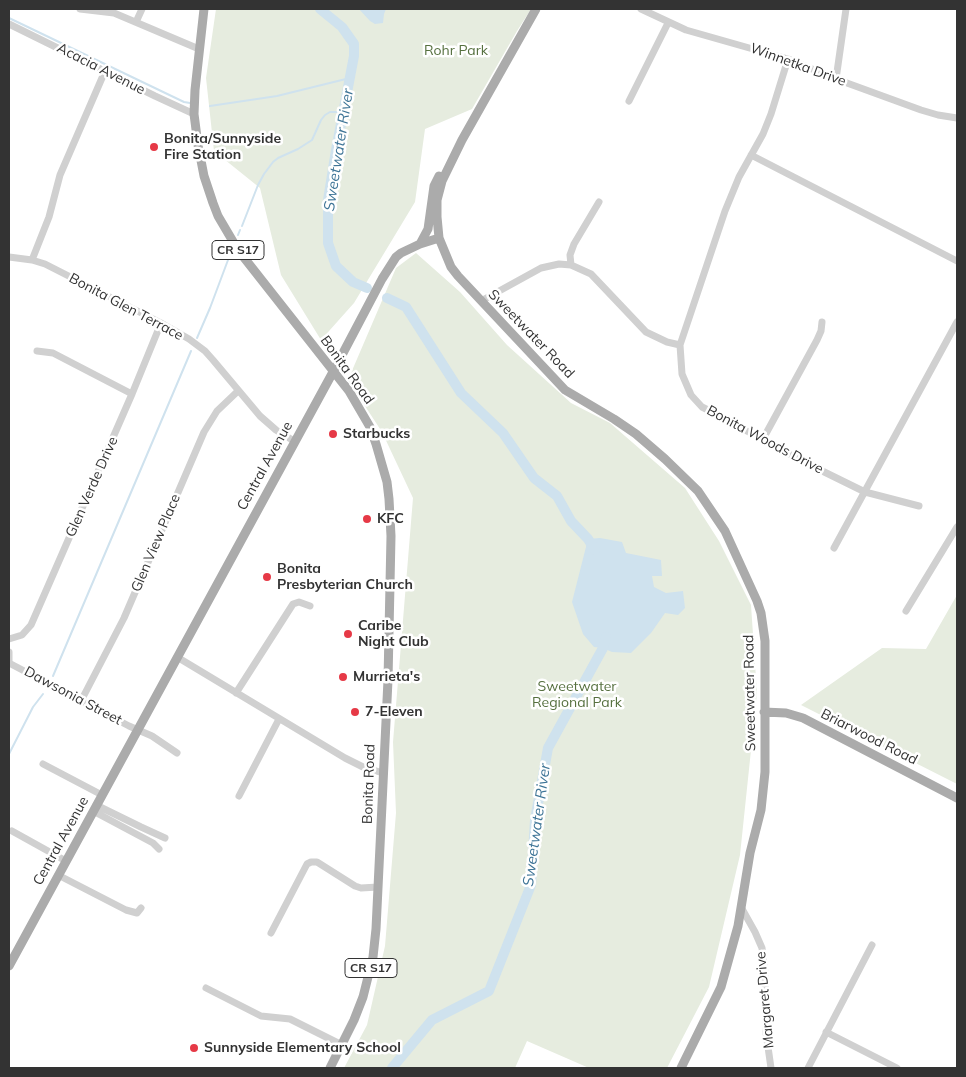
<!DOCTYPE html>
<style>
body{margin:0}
#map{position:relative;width:966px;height:1077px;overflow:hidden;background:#fff;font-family:Mulish,sans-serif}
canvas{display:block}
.frame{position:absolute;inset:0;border:10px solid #333;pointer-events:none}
</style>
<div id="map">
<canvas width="966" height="1077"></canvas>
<div class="frame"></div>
</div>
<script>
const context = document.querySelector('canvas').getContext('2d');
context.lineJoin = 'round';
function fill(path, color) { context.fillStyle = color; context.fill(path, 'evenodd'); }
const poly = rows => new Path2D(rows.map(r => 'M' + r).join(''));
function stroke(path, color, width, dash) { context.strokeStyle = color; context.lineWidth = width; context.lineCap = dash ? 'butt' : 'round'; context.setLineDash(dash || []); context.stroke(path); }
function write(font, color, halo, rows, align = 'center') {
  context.font = font + ' Mulish,sans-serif'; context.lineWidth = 5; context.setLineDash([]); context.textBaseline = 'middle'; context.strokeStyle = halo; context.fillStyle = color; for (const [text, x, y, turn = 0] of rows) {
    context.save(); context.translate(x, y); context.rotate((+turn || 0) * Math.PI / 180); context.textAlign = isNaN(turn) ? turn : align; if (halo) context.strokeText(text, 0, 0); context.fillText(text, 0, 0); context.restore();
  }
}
fill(poly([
 [216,9,531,9,517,31,472,109,425,129,415,202,354,303,321,340,281,275,260,188,214,151,206,78],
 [416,253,460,292,507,345,571,403,610,423,685,488,719,541,751,605,757,693,740,855,709,987,667,1068,589,1068,527,1041,515,1068,344,1068,367,1025,385,946,396,813,393,742,413,498,382,432,348,380,396,268],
 [957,595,957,784,801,705,882,648,926,649]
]), '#e6ecdf');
fill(poly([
 [359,9,386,9,384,14,383,23,375,24,370,21],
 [600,538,622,542,626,553,661,560,662,576,652,576,654,587,666,593,683,591,685,608,678,615,665,613,651,633,631,653,612,652,603,648,594,647,583,634,572,602,588,539]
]), '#cfe2ee');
stroke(poly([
 [9,18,184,102,190,103],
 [210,106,277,96,350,78],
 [242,226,258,185,264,174,273,162,278,158,298,149,312,140,321,120,325,115,330,112,343,112],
 [238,235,240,230],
 [197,338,210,308,231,252],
 [53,676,191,351],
 [9,754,33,707,43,694]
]), '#cfe2ee', 2);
stroke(poly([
 [320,9,342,27,354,44,354,56,336,150,328,200,328,243,336,266,353,282,367,288],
 [387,298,406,307,461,393,503,433,534,478,557,496,571,521,588,539,595,550],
 [392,1068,432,1020,489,991,531,885,535,820,548,748,603,648,606,637]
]), '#cfe2ee', 10);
stroke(poly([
 [80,9,114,13,199,49],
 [641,9,686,30,788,59,836,79,921,110,938,115,957,118],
 [136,22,142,9],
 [9,24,155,96,194,114],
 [788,59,771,114,763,134,739,177,725,211,680,345,682,374,691,395,702,407,710,411,806,463,865,492,919,506],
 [836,79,846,9],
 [629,101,668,23],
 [751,155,957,261],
 [9,257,32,260,45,264,161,323,189,339,205,351,213,360,260,416,276,430,294,441],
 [32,260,49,217,60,175,105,71],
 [571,265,570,255,574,244,599,202],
 [481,301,541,268,559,264,571,265,591,274,646,332,667,342,680,345],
 [37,351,53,353,132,394],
 [763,439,817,340,821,331,822,322],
 [834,548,957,322],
 [906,611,957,527],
 [9,639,22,635,31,625,132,394,161,323],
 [9,652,9,663],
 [177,657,345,758,363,767,383,773],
 [9,663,129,726,152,736,177,753],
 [236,693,293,604,299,602,310,606],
 [81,701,124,618,204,432,217,411,238,391],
 [43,764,102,795],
 [239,796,279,719],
 [96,805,141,827,165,838],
 [93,811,153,843,159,849],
 [12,831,66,861],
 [58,875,126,910,137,913,141,908],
 [741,907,755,932,762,948,765,972,766,1033,771,1068],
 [271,933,307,864,311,862,317,862,355,886,361,888,378,887],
 [206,988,261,1016,290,1019,342,1045],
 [826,1032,897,1068],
 [808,1068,872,945]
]), '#d0d0d0', 7);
stroke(poly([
 [204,9,195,90,194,114,198,145,204,176,213,203,218,216,238,250,349,391,370,427,376,444,387,482,389,499,391,536,388,680,376,929,373,957,363,997,354,1020,330,1068],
 [536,9,462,140,442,181,437,200,437,217,439,238,451,267,458,276,565,390,614,419,636,434,665,459,698,491,725,531,757,601,761,613,765,641,765,772,761,810,750,853,738,926,721,987,681,1068],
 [420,244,428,229,434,186,439,176],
 [764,712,786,713,803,718,957,798],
 [9,966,333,372,382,279,396,257,401,253,420,244,439,238]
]), '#ababab', 9);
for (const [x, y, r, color] of [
 [154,147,5,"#e63946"],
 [333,434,5,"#e63946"],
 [367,519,5,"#e63946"],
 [267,577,5,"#e63946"],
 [348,634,5,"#e63946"],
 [343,677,5,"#e63946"],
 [355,712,5,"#e63946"],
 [194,1048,5,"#e63946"]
]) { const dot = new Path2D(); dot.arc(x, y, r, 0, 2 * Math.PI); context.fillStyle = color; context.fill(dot); stroke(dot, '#fff', 2); }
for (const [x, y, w] of [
 [238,250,52],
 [371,968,52]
]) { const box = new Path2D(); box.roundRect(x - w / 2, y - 9.5, w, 19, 4); context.fillStyle = '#fff'; context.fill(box); stroke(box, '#333', 1); }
write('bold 12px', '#333', null, [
 ["CR S17",238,250],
 ["CR S17",371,968]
]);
write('14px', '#56703f', '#fff', [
 ["Rohr Park",456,51],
 ["Sweetwater",577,687],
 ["Regional Park",577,703]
]);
write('14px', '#333', '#fff', [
 ["Winnetka Drive",798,65,20],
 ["Acacia Avenue",101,69,27],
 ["Bonita Glen Terrace",126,307,28],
 ["Sweetwater Road",531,334,46],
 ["Bonita Road",347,370,54],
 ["Bonita Woods Drive",765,440,28],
 ["Central Avenue",265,466,-61],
 ["Glen Verde Drive",92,487,-66],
 ["Glen View Place",156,543,-67],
 ["Sweetwater Road",750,693,-91],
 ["Dawsonia Street",73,696,28],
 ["Briarwood Road",869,737,27],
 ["Bonita Road",369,784,-88],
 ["Central Avenue",61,841,-61],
 ["Margaret Drive",765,1000,-95]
]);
write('bold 14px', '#333', '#fff', [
 ["Bonita/Sunnyside",164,139],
 ["Fire Station",164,155],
 ["Starbucks",343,434],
 ["KFC",377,519],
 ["Bonita",277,569],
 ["Presbyterian Church",277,585],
 ["Caribe",358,626],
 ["Night Club",358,642],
 ["Murrieta's",353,677],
 ["7-Eleven",365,712],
 ["Sunnyside Elementary School",204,1048]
], 'left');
write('italic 15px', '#3f7597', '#fff', [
 ["Sweetwater River",339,150,-81],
 ["Sweetwater River",537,825,-82]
]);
</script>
